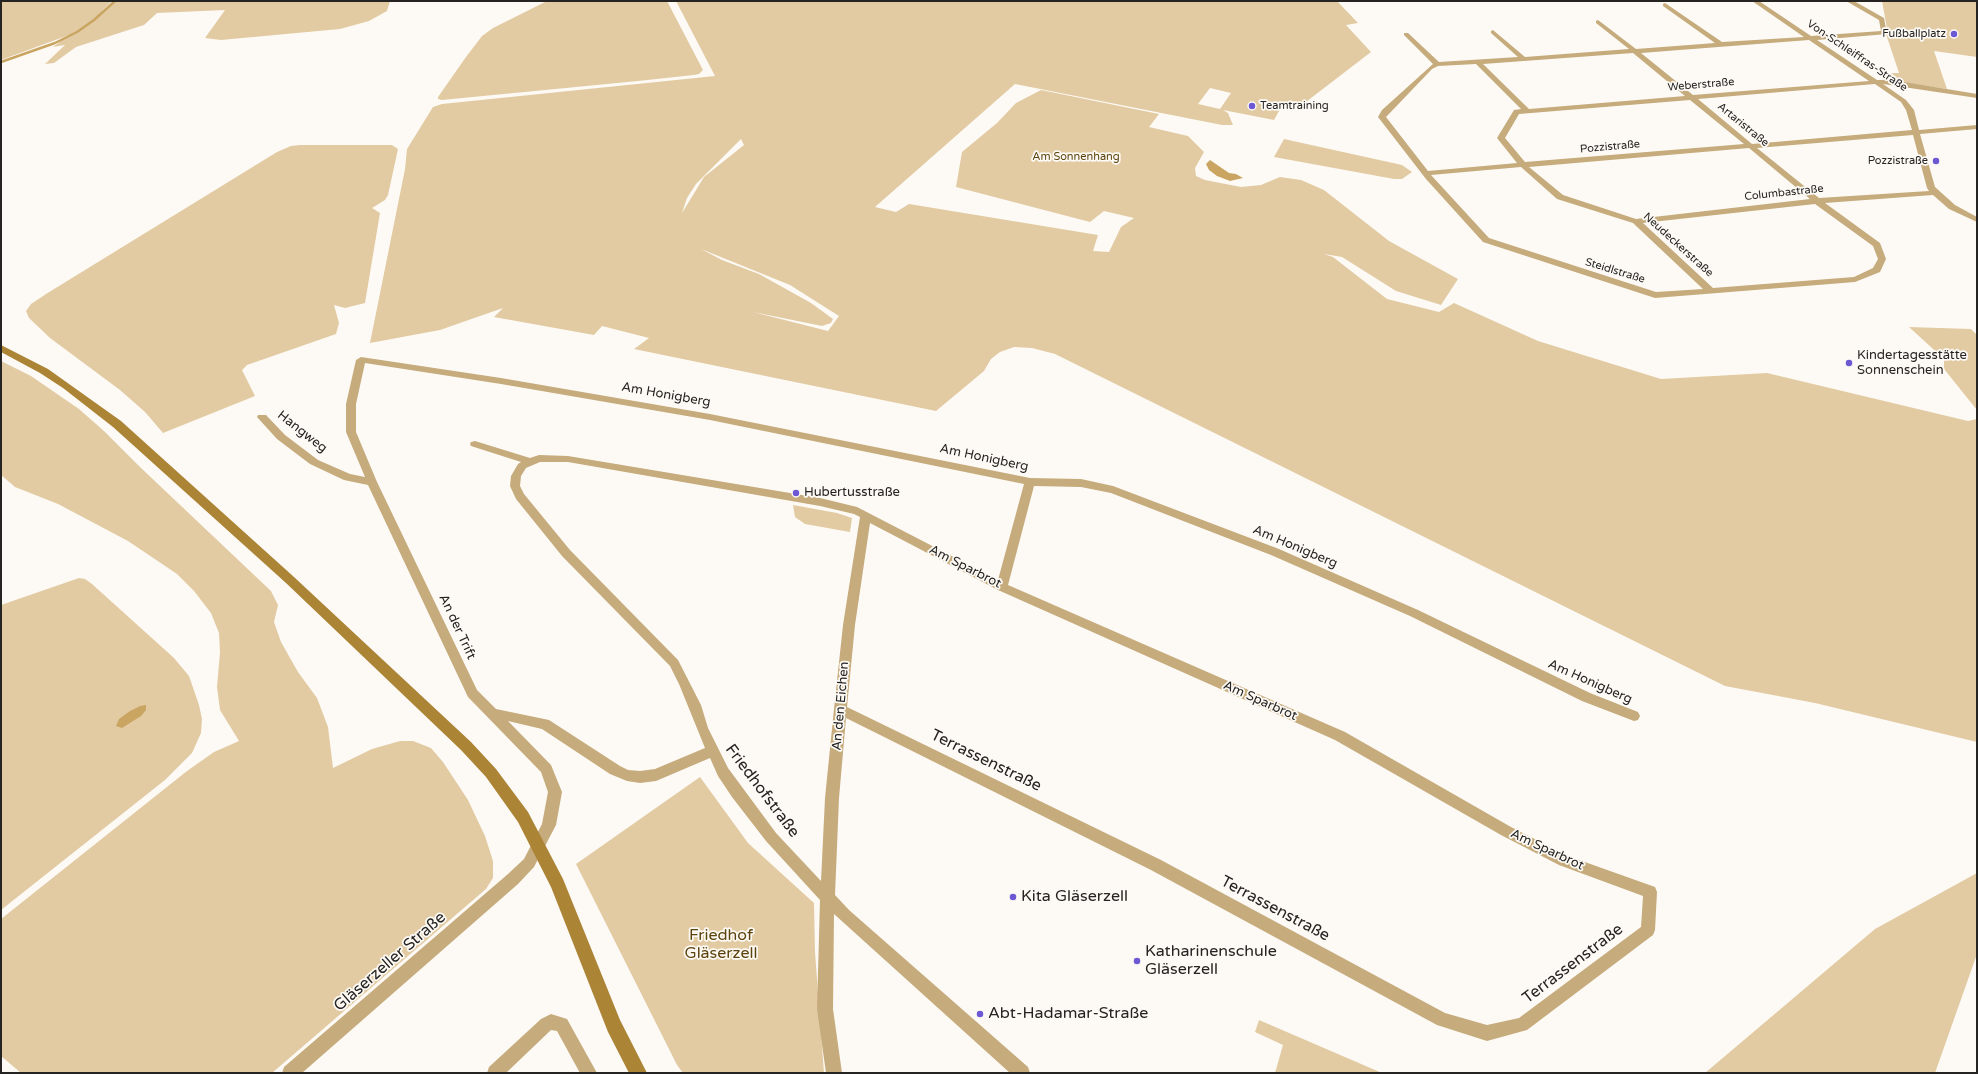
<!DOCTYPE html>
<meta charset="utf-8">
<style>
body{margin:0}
#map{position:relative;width:1978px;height:1074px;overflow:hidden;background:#fdfaf5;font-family:"Varela Round",sans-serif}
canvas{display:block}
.frame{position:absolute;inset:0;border:2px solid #252422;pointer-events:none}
</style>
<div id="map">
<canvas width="1978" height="1074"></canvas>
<div class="frame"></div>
</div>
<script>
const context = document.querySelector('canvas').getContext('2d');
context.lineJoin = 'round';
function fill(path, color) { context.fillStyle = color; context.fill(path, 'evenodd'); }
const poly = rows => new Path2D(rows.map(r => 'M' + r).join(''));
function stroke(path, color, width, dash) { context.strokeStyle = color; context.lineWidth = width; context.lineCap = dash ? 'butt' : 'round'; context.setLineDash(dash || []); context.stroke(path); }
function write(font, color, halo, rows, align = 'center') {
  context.font = font + ' "Varela Round",sans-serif'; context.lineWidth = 3.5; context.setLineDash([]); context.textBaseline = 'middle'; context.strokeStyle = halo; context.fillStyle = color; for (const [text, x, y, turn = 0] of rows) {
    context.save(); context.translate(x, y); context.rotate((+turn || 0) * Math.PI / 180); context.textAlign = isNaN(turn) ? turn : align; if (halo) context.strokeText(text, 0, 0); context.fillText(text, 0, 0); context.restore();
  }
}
fill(poly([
 [1,1,112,1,100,13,116,1,390,1,387,11,369,21,340,29,221,40,205,38,225,10,157,13,144,25,76,47,54,63,45,64,65,45,53,47,69,35,1,60],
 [547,1,667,1,703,70,699,74,694,75,638,81,442,100,438,99,438,97,466,57,482,36,493,28],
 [676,1,1337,1,1358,23,1346,25,1371,52,1302,105,1284,102,1274,120,1223,110,1228,113,1233,125,1222,125,1015,84,875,207,896,212,909,204,1098,235,1093,251,1109,252,1121,227,1134,218,1104,211,1090,222,956,187,962,152,997,123,1016,103,1041,90,1159,114,1149,127,1188,136,1204,152,1195,168,1196,176,1205,180,1241,187,1261,185,1280,177,1301,180,1324,190,1389,241,1458,279,1441,305,1396,291,1342,257,1324,254,1333,257,1387,299,1439,312,1454,303,1538,341,1661,379,1767,373,1968,421,1977,419,1977,742,1815,703,1725,686,1055,354,1032,348,1014,347,1000,352,991,359,984,371,936,411,634,349,649,338,602,326,594,335,494,317,503,308,440,330,370,343,405,169,407,149,433,107,442,104,715,76],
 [1210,88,1231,93,1220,109,1198,104],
 [741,139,744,145,704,177,682,213,687,198,696,184],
 [701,249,790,285,839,316,828,331,753,312,822,326,831,323,833,319,811,303,759,274,722,260],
 [1882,1,1977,1,1977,57,1934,51,1947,89,1881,79,1897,78,1891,73,1899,73,1886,34,1888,34],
 [1284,139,1402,165,1412,172,1402,179,1394,179,1274,157],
 [300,145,392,145,398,149,388,195,385,200,372,208,380,213,365,303,345,308,334,305,339,323,336,334,247,365,242,370,255,396,163,433,145,412,120,390,50,338,29,318,26,311,31,304,46,294,277,152,291,146],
 [1909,327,1971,329,1977,335,1977,410,1944,369,1944,359],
 [1,361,31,376,79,409,104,431,140,467,271,591,278,605,274,622,281,642,298,672,317,698,328,727,333,768,372,749,400,741,413,741,431,748,443,762,468,800,485,836,493,861,493,878,486,889,272,1073,21,1073,1,1056,1,919,187,771,214,752,239,741,220,710,217,687,220,652,219,633,211,613,194,591,177,574,128,541,58,504,15,487,1,475],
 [793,505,837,513,852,518,850,532,805,524,795,517],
 [79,578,85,579,92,584,174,658,189,676,199,705,202,719,201,733,192,753,165,780,1,910,1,605],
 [700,777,748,843,814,903,815,952,824,1073,683,1073,677,1065,576,864],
 [1977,873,1977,954,1935,1073,1705,1073,1875,929],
 [1259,1020,1382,1073,1275,1073,1283,1045,1255,1032]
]), '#e2cba3');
fill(poly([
 [1210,160,1229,173,1236,174,1243,178,1230,181,1217,176,1209,170,1206,164],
 [146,705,146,710,141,716,122,728,116,726,119,719,130,711,140,706]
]), '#caa562');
stroke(poly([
 [1,62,55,43,77,32,94,20,115,1]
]), '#caa562', 2.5);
fill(poly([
 [1752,1,1759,1,1811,36,1881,31,1879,20,1846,1,1854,1,1884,18,1887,34,1817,40,1877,80,1892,80,1977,94,1977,98,1883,84,1906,100,1914,110,1919,130,1977,125,1977,129,1920,134,1935,187,1955,205,1977,217,1977,222,1949,209,1933,195,1825,203,1880,243,1886,259,1880,272,1855,282,1655,298,1483,242,1426,179,1378,117,1382,110,1433,64,1404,35,1404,33,1408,33,1439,62,1518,57,1491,33,1491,31,1493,30,1525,57,1629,49,1596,23,1596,21,1598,20,1636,49,1715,43,1663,6,1663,4,1665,3,1722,42,1804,37,1752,1],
 [1809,40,1869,81,1693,95,1641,53,1809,40],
 [1633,53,1685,96,1529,109,1483,64,1633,53],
 [1476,64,1521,109,1514,110,1497,138,1517,163,1428,171,1386,117,1432,69,1438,66,1476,64],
 [1875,84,1901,102,1906,110,1912,130,1752,144,1698,99,1875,84],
 [1690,100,1744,144,1525,162,1505,138,1519,114,1690,100],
 [1913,135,1927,188,1929,191,1819,198,1757,148,1913,135],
 [1749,148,1810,199,1636,219,1563,195,1529,167,1749,148],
 [1521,167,1557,199,1633,223,1703,289,1656,292,1489,238,1431,175,1521,167],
 [1815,204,1873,246,1878,259,1873,268,1854,277,1713,288,1643,223,1815,204],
 [361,357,501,378,710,414,1030,478,1081,479,1113,486,1279,549,1418,610,1590,693,1638,712,1640,716,1638,720,1634,721,1582,701,1410,616,1271,555,1111,493,1081,487,1034,486,1008,585,1345,732,1511,827,1568,856,1655,887,1657,892,1655,930,1653,935,1527,1030,1487,1041,1437,1025,1151,870,846,718,839,798,835,895,849,910,1028,1067,1030,1073,1010,1073,834,914,833,1009,842,1073,826,1073,817,1009,820,900,766,841,732,797,718,776,710,758,656,781,640,783,627,781,610,774,542,729,508,721,551,765,562,792,556,825,534,867,518,884,302,1073,282,1073,284,1067,508,874,524,859,542,824,548,792,541,772,468,697,368,485,344,480,310,464,277,439,257,417,258,415,266,415,285,435,318,460,350,474,365,477,346,432,346,404,356,360,361,357],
 [365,363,501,384,710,420,1024,484,998,580,857,507,820,498,568,456,539,455,530,458,475,441,471,442,470,444,471,446,521,462,518,464,511,476,510,486,516,499,562,556,670,666,679,684,705,748,655,769,640,771,628,770,620,766,549,720,496,709,477,690,377,482,356,432,356,404,365,363],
 [540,462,568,462,820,506,854,514,860,517,843,625,834,709,825,798,821,881,776,833,728,768,708,728,701,705,678,660,570,550,524,494,520,486,521,476,526,468,540,462],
 [870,523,998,590,1335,740,1501,835,1559,865,1643,896,1641,927,1519,1018,1487,1025,1445,1013,1161,860,847,707,855,625,870,523],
 [551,1014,567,1019,597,1073,580,1073,557,1031,551,1030,506,1073,487,1073,489,1067,541,1019,551,1014]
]), '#c6ab7c');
fill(poly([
 [1,345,48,369,121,421,294,577,471,742,496,769,528,812,563,879,620,1020,647,1073,629,1073,608,1032,551,887,518,822,486,777,461,750,286,583,113,427,63,388,40,373,1,352,1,345]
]), '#ac8436');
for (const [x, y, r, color] of [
 [1954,34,4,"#6b58d2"],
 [1252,106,4,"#6b58d2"],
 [1936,161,4,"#6b58d2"],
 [1849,363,4,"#6b58d2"],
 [796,493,4,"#6b58d2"],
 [1013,897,4,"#6b58d2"],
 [1137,961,4,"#6b58d2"],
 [980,1014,4,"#6b58d2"]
]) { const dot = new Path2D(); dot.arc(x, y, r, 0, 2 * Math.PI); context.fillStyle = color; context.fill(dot); stroke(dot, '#fdfaf5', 1.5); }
write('11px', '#252422', '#fdfaf5', [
 ["Fußballplatz",1946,34],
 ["Teamtraining",1260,106,"left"],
 ["Pozzistraße",1928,161]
], 'right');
write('11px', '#252422', '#fdfaf5', [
 ["Von-Schleiffras-Straße",1857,56,34],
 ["Weberstraße",1701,85,-5],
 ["Artaristraße",1743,125,39],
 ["Pozzistraße",1610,147,-5],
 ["Columbastraße",1784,193,-6],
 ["Neudeckerstraße",1678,245,42],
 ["Steidlstraße",1615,271,17]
]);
write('11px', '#5d430d', '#fdfaf5', [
 ["Am Sonnenhang",1076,157]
]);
write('13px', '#252422', '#fdfaf5', [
 ["Kindertagesstätte",1857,356],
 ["Sonnenschein",1857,371],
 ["Hubertusstraße",804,493]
], 'left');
write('13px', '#252422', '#fdfaf5', [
 ["Am Honigberg",666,395,10],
 ["Hangweg",302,432,38],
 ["Am Honigberg",984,458,12],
 ["Am Honigberg",1295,547,23],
 ["Am Sparbrot",965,567,27],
 ["An der Trift",457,627,65],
 ["Am Honigberg",1590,682,24],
 ["Am Sparbrot",1260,701,24],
 ["An den Eichen",841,706,-85],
 ["Am Sparbrot",1547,850,25]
]);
write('16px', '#252422', '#fdfaf5', [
 ["Terrassenstraße",986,761,26],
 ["Friedhofstraße",762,791,53],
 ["Terrassenstraße",1275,909,28],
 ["Gläserzeller Straße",390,962,-41],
 ["Terrassenstraße",1573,964,-37]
]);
write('16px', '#252422', '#fdfaf5', [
 ["Kita Gläserzell",1021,897],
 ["Katharinenschule",1145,952],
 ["Gläserzell",1145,970],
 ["Abt-Hadamar-Straße",988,1014]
], 'left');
write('16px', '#5d430d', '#fdfaf5', [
 ["Friedhof",721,936],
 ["Gläserzell",721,954]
]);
</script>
